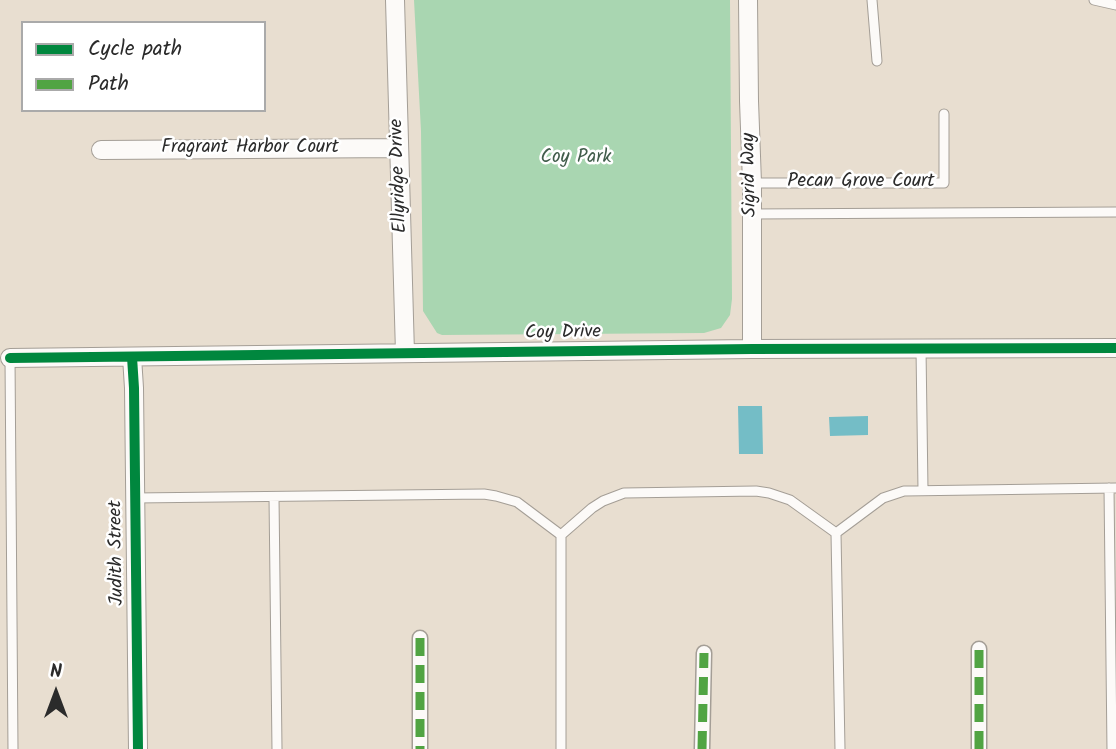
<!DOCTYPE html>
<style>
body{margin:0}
#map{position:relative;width:1116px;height:749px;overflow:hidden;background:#e8ded0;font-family:Kalam,sans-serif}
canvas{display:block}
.legend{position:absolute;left:21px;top:21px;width:245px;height:91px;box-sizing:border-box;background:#fff;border:2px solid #aaa;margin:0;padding:9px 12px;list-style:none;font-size:21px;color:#2b2b2b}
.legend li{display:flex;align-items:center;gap:14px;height:35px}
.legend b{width:35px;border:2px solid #aaa}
.north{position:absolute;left:21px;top:658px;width:70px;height:70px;-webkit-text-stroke:5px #fff;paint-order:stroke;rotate:0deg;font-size:19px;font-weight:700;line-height:28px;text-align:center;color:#2b2b2b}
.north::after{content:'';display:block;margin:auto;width:24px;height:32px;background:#2b2b2b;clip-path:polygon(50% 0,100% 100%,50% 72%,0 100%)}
</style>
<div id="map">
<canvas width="1116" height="749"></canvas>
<ul class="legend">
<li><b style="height:9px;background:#00873e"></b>Cycle path</li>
<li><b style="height:9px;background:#51a443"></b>Path</li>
</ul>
<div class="north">N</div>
</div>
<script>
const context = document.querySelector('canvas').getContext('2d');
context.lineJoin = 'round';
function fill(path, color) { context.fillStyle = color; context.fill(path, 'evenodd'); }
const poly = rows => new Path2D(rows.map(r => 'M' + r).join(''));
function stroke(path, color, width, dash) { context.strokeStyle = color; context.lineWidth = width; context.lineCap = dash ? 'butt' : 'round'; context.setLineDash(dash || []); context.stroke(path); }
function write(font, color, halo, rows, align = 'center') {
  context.font = font + ' Kalam,sans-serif'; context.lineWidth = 5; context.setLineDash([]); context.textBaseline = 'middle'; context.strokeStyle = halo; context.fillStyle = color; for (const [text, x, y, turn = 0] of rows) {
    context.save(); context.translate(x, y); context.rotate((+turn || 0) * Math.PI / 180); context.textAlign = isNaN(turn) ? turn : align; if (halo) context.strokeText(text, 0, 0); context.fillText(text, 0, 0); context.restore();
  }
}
fill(poly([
 [414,0,730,0,732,299,730,315,721,328,704,333,442,335,437,333,423,311,421,131]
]), '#a9d6b1');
fill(poly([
 [738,406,762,406,763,454,739,454],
 [868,416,868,435,830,436,829,417]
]), '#74bdc6');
const service = poly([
 [872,0,877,61],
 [1094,0,1116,5],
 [752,183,944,183,944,114],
 [752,214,1116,212],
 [921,349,923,490],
 [10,358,13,749],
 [1109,488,1112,749],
 [274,497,277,749],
 [135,498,484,494,496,496,517,502,561,535,561,749],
 [836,533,883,498,904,491,1116,488],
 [561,535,592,508,603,501,624,493,756,491,769,493,790,500,836,533,840,749]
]);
const pedestrian = poly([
 [420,638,420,749],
 [702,749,704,653],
 [979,749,979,649]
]);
const minor = poly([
 [395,0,405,353],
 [748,0,749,101,752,183,752,349],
 [101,150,399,148],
 [132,357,134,388,138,749],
 [10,358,752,349,1116,348]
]);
stroke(service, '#a49e96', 11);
stroke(pedestrian, '#a49e96', 17);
stroke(minor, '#a49e96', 20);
stroke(service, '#fcfaf8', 9);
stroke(pedestrian, '#fcfaf8', 14);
stroke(minor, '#fcfaf8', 18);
stroke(poly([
 [420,638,420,749],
 [702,749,704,653],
 [979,749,979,649]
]), '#51a443', 9, [18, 9]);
stroke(poly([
 [132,357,134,388,138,749],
 [10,358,752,349,1116,348]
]), '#00873e', 10);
write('19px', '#2b2b2b', '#fff', [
 ["Fragrant Harbor Court",250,149],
 ["Sigrid Way",751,175,-91],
 ["Ellyridge Drive",400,176,-92],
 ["Pecan Grove Court",861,183],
 ["Coy Drive",563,334,-1],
 ["Judith Street",118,553,-91]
]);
write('19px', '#415d4b', '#fff', [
 ["Coy Park",576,159]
]);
</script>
